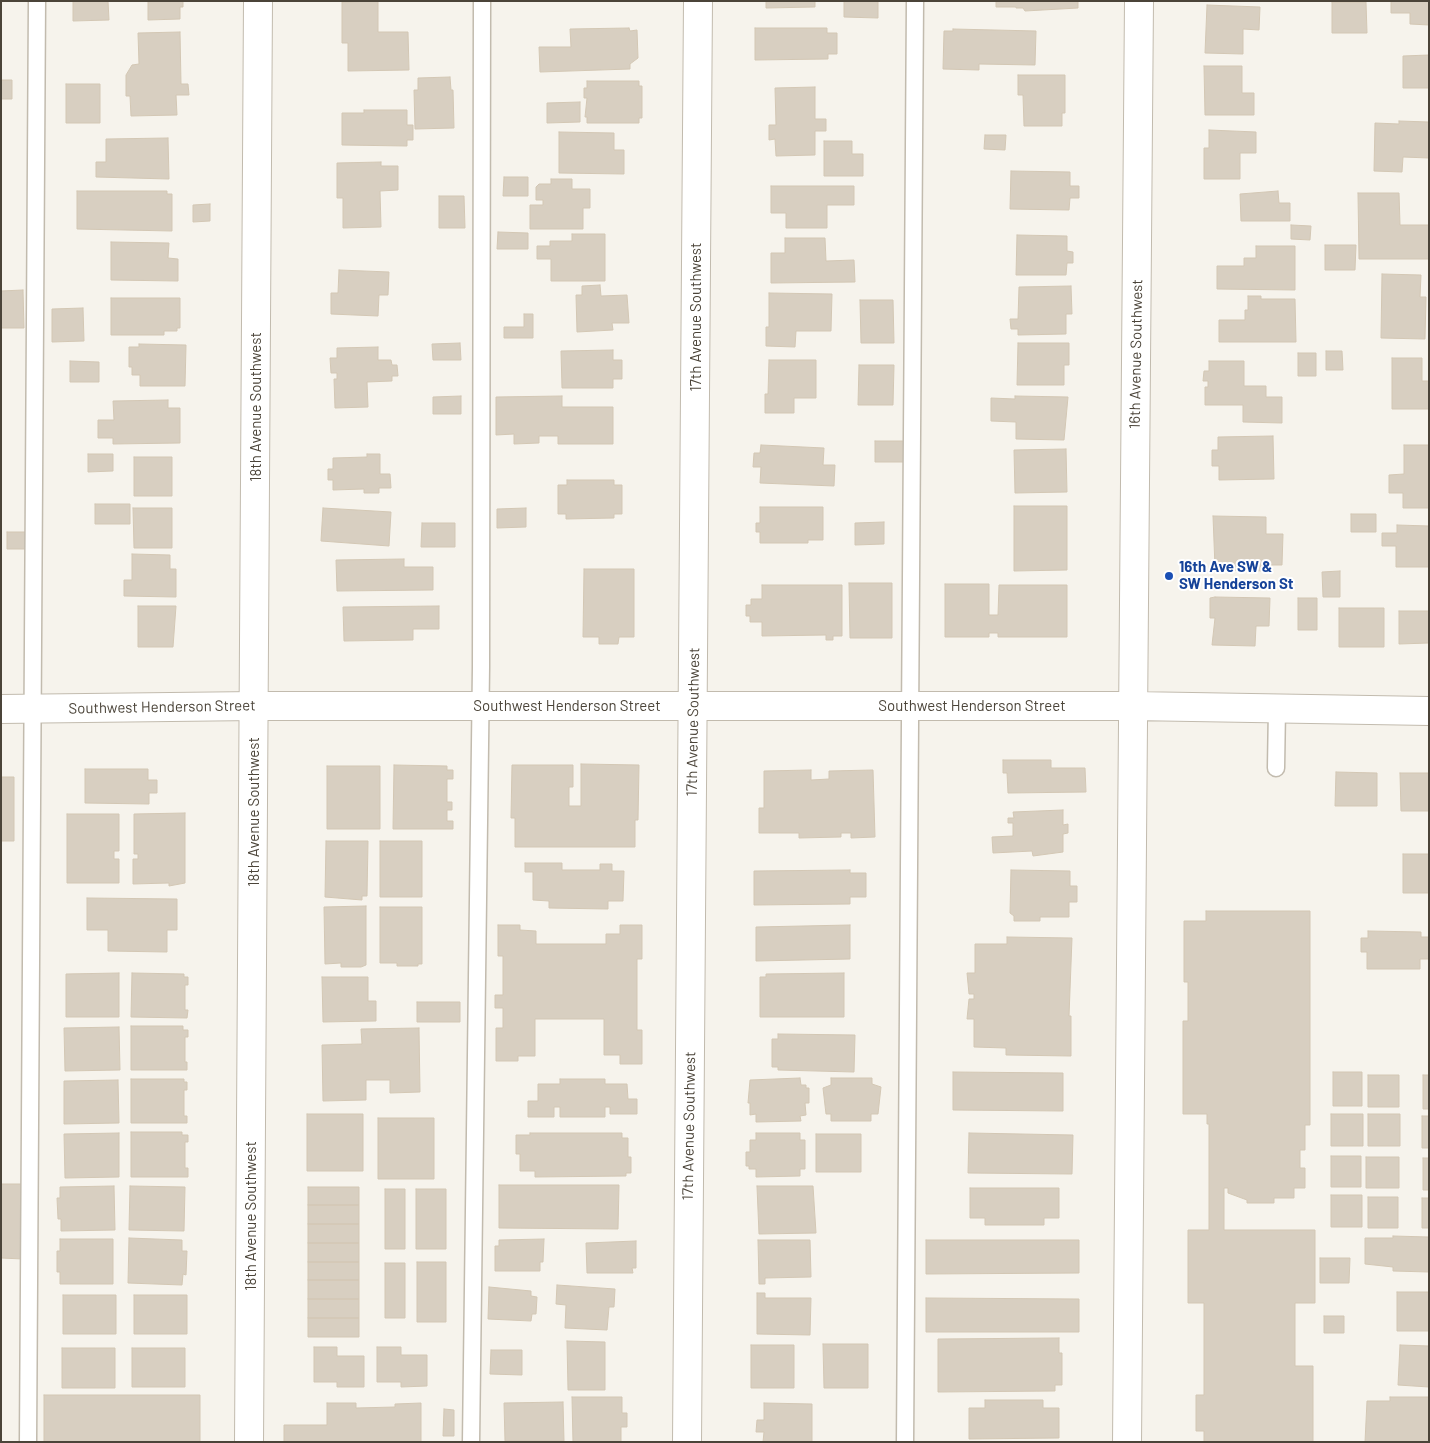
<!DOCTYPE html>
<style>
body{margin:0}
#map{position:relative;width:1430px;height:1443px;overflow:hidden;background:#f6f3ec;font-family:Barlow,sans-serif}
canvas{display:block}
.frame{position:absolute;inset:0;border:2px solid #4b4439;pointer-events:none}
</style>
<div id="map">
<canvas width="1430" height="1443"></canvas>
<div class="frame"></div>
</div>
<script>
const context = document.querySelector('canvas').getContext('2d');
context.lineJoin = 'round';
function fill(path, color) { context.fillStyle = color; context.fill(path, 'evenodd'); }
const poly = rows => new Path2D(rows.map(r => 'M' + r).join(''));
function stroke(path, color, width, dash) { context.strokeStyle = color; context.lineWidth = width; context.lineCap = dash ? 'butt' : 'round'; context.setLineDash(dash || []); context.stroke(path); }
function write(font, color, halo, rows, align = 'center') {
  context.font = font + ' Barlow,sans-serif'; context.lineWidth = 4; context.setLineDash([]); context.textBaseline = 'middle'; context.strokeStyle = halo; context.fillStyle = color; for (const [text, x, y, turn = 0] of rows) {
    context.save(); context.translate(x, y); context.rotate((+turn || 0) * Math.PI / 180); context.textAlign = isNaN(turn) ? turn : align; if (halo) context.strokeText(text, 0, 0); context.fillText(text, 0, 0); context.restore();
  }
}
const building = poly([
 [73,1,108,1,109,20,73,21,73,1],
 [148,1,183,1,183,7,180,7,180,19,148,20,148,1],
 [378,1,378,32,408,32,409,70,348,71,348,43,342,43,342,2,378,1],
 [766,1,815,1,815,7,766,8,766,1],
 [844,1,878,1,878,18,844,17,844,1],
 [996,1,1078,1,1078,8,1025,11,1023,8,1016,8,1016,7,996,7,996,1],
 [1391,1,1429,1,1429,25,1410,24,1410,13,1391,13,1391,1],
 [1332,2,1366,2,1367,33,1332,33,1332,2],
 [1207,5,1260,7,1259,30,1243,29,1243,54,1205,53,1207,5],
 [629,28,630,31,637,30,638,58,630,64,630,69,540,72,539,47,571,47,570,29,629,28],
 [755,28,827,28,827,33,837,33,837,54,828,54,828,59,755,60,755,28],
 [953,29,1036,31,1035,65,979,64,979,70,943,69,944,31,953,31,953,29],
 [180,32,181,84,188,84,189,95,176,95,177,115,131,116,130,96,126,96,126,75,132,65,139,64,138,33,180,32],
 [1429,55,1429,88,1403,88,1403,56,1429,55],
 [1204,66,1242,66,1242,93,1254,93,1254,115,1205,115,1204,66],
 [1018,75,1065,75,1065,113,1062,113,1062,126,1024,126,1023,95,1018,95,1018,75],
 [450,77,451,90,453,90,454,128,415,129,414,90,418,90,418,78,450,77],
 [1,80,12,80,12,99,1,99,1,80],
 [587,81,639,81,639,86,642,86,642,118,639,118,639,123,587,123,587,117,585,117,587,98,584,98,584,88,587,88,587,81],
 [66,84,100,84,100,123,66,123,66,84],
 [815,87,815,119,826,119,826,131,815,131,815,155,776,156,775,139,769,140,769,125,776,125,775,88,815,87],
 [580,102,580,122,547,123,547,103,580,102],
 [364,110,407,110,407,125,413,125,413,140,407,140,407,146,342,145,342,113,364,113,364,110],
 [1399,121,1429,122,1429,158,1403,157,1402,172,1374,171,1375,123,1399,124,1399,121],
 [1209,130,1256,132,1256,153,1240,153,1240,179,1204,179,1204,148,1209,148,1209,130],
 [559,132,614,133,614,150,624,150,624,174,559,173,559,132],
 [985,135,1006,135,1005,150,984,149,985,135],
 [168,138,169,179,96,177,96,162,106,162,106,139,168,138],
 [824,141,852,141,852,154,863,154,863,176,824,176,824,141],
 [381,162,381,166,398,166,398,190,380,191,381,227,343,228,343,198,337,198,337,163,381,162],
 [1011,171,1070,172,1070,186,1079,186,1079,198,1070,198,1069,210,1010,209,1011,171],
 [504,177,528,177,528,196,503,196,504,177],
 [551,179,572,179,572,189,590,189,590,208,583,208,583,229,530,229,530,205,543,205,543,200,536,200,536,187,539,184,551,184,551,179],
 [771,186,854,186,854,205,827,205,827,228,786,228,786,213,771,213,771,186],
 [77,191,167,191,167,194,172,194,172,231,77,229,77,191],
 [1278,191,1279,203,1290,203,1290,221,1241,221,1240,194,1278,191],
 [1358,193,1399,193,1400,225,1429,225,1429,259,1359,259,1358,193],
 [439,196,464,196,465,228,439,228,439,196],
 [210,204,210,221,193,222,193,205,210,204],
 [1291,225,1311,226,1310,240,1291,239,1291,225],
 [498,232,528,233,528,249,497,249,498,232],
 [572,234,605,234,605,281,551,281,551,259,537,259,537,246,550,246,550,241,572,241,572,234],
 [1017,235,1067,236,1067,251,1073,252,1073,263,1067,263,1066,275,1016,275,1017,235],
 [785,238,825,238,826,261,854,260,855,282,771,283,771,253,785,253,785,238],
 [111,242,169,243,168,258,178,259,178,281,111,280,111,242],
 [1325,245,1356,245,1355,270,1325,270,1325,245],
 [1256,246,1295,246,1295,290,1217,289,1217,266,1244,266,1244,258,1256,258,1256,246],
 [339,270,389,272,388,295,379,295,378,316,331,314,331,293,338,293,339,270],
 [1382,274,1421,275,1420,297,1426,297,1425,339,1381,338,1382,274],
 [600,285,601,296,627,295,629,323,612,323,613,330,577,332,576,295,582,295,582,286,600,285],
 [1071,286,1072,314,1066,314,1066,334,1018,335,1018,329,1011,329,1010,319,1018,319,1019,287,1071,286],
 [23,290,24,328,1,328,1,291,23,290],
 [769,293,832,294,831,331,796,331,795,347,766,346,766,327,769,327,769,293],
 [1248,296,1261,296,1261,299,1295,299,1296,342,1219,342,1219,320,1245,320,1245,310,1248,310,1248,296],
 [111,298,180,298,180,328,177,328,177,331,164,331,164,335,111,335,111,298],
 [860,300,893,300,894,343,861,343,860,300],
 [83,308,84,341,52,342,52,309,83,308],
 [524,314,533,314,533,338,504,338,504,327,524,327,524,314],
 [460,343,461,360,433,360,432,344,460,343],
 [1018,343,1069,343,1069,365,1064,365,1064,385,1017,385,1018,343],
 [139,344,186,345,185,386,140,386,140,375,132,375,132,367,129,367,129,347,139,347,139,344],
 [378,347,378,360,391,360,392,365,397,365,398,376,392,376,392,381,367,382,368,407,335,408,334,379,337,379,337,373,331,373,330,358,337,358,337,348,378,347],
 [613,350,613,360,622,360,622,379,613,379,613,388,562,388,561,351,613,350],
 [1326,351,1342,351,1343,370,1326,370,1326,351],
 [1298,353,1316,353,1316,376,1298,376,1298,353],
 [1392,358,1422,358,1422,381,1429,381,1429,409,1392,409,1392,358],
 [769,360,816,360,816,398,794,398,794,413,765,413,765,394,768,394,769,360],
 [70,361,99,362,99,382,70,382,70,361],
 [1209,361,1244,361,1244,386,1266,386,1266,397,1282,397,1282,423,1243,422,1243,405,1205,405,1205,387,1208,387,1208,381,1203,381,1204,371,1209,371,1209,361],
 [859,365,894,365,893,405,858,405,859,365],
 [461,396,461,414,433,414,433,397,461,396],
 [562,396,562,407,613,407,613,444,558,444,558,436,539,436,539,443,514,444,514,434,496,435,496,397,562,396],
 [1015,396,1068,397,1064,440,1016,439,1016,422,991,421,991,398,1015,399,1015,396],
 [168,400,168,408,180,408,180,443,113,444,113,438,98,438,98,420,114,420,113,401,168,400],
 [1273,436,1274,479,1219,480,1219,466,1212,466,1212,450,1218,450,1218,437,1273,436],
 [875,441,906,441,906,462,875,462,875,441],
 [761,445,824,448,823,465,835,465,834,486,760,483,761,467,753,467,754,453,760,453,761,445],
 [1404,445,1429,445,1429,508,1403,508,1403,493,1389,493,1389,475,1404,474,1404,445],
 [1066,449,1067,492,1015,493,1014,450,1066,449],
 [88,454,113,454,113,471,88,472,88,454],
 [367,454,380,454,380,474,390,474,391,488,379,488,379,493,364,493,364,489,333,490,333,480,328,480,328,469,333,469,333,458,367,457,367,454],
 [134,457,172,457,172,496,134,496,134,457],
 [567,480,614,480,614,485,622,485,622,514,614,514,614,518,566,519,566,514,558,514,558,485,567,485,567,480],
 [95,504,130,504,130,524,95,524,95,504],
 [1014,506,1067,506,1067,570,1014,571,1014,506],
 [760,507,823,507,823,540,808,540,808,543,760,543,760,532,756,532,756,523,760,523,760,507],
 [133,508,172,508,172,548,134,548,133,508],
 [323,508,391,512,389,546,321,541,323,508],
 [526,508,526,527,497,528,497,509,526,508],
 [1351,514,1376,514,1376,532,1351,532,1351,514],
 [1213,516,1266,517,1266,534,1283,534,1282,565,1264,565,1264,571,1219,570,1220,567,1215,567,1213,516],
 [884,522,884,544,855,545,855,523,884,522],
 [422,523,455,523,455,547,421,547,422,523],
 [1397,525,1429,526,1429,567,1396,567,1396,546,1382,546,1382,533,1397,533,1397,525],
 [7,532,25,532,25,549,7,549,7,532],
 [132,554,170,555,170,569,176,569,176,597,124,596,124,580,132,580,132,554],
 [404,559,404,567,433,567,433,590,337,591,336,560,404,559],
 [584,569,634,569,634,637,619,637,618,644,599,644,599,637,583,637,584,569],
 [1340,571,1340,597,1323,597,1322,572,1340,571],
 [849,583,892,583,892,638,850,638,849,583],
 [945,584,989,584,989,615,998,615,999,585,1067,585,1067,637,998,637,998,633,989,633,989,637,945,637,945,584],
 [762,585,842,585,842,636,833,636,833,640,826,640,826,635,762,636,762,622,750,622,750,616,746,616,746,605,751,605,751,599,762,599,762,585],
 [1215,597,1270,598,1269,626,1256,626,1255,646,1212,645,1215,618,1210,618,1210,598,1215,597],
 [1298,598,1317,598,1317,630,1298,630,1298,598],
 [138,606,176,606,173,647,138,647,138,606],
 [439,606,439,629,413,629,413,640,344,641,343,607,439,606],
 [1339,608,1384,608,1384,647,1339,647,1339,608],
 [1399,611,1429,611,1429,643,1399,644,1399,611],
 [1003,760,1051,760,1051,768,1085,768,1086,792,1008,793,1007,773,1003,773,1003,760],
 [581,764,639,765,638,820,635,820,635,847,515,847,515,818,511,818,512,765,573,765,573,787,569,787,569,806,581,806,581,764],
 [394,765,447,766,447,770,453,770,453,779,447,779,447,802,452,802,452,810,447,810,447,821,453,821,453,829,393,829,394,765],
 [327,766,380,766,380,829,327,829,327,766],
 [85,769,148,769,148,780,157,780,157,793,149,793,149,804,85,803,85,769],
 [811,770,811,780,829,779,829,771,873,770,875,837,851,838,851,833,841,833,841,837,799,838,799,833,759,833,759,808,764,808,764,771,811,770],
 [1336,772,1377,773,1377,806,1335,806,1336,772],
 [1400,773,1429,773,1429,811,1401,811,1400,773],
 [1,777,14,777,14,841,1,841,1,777],
 [1063,810,1063,825,1068,824,1068,833,1063,834,1063,852,1033,856,1032,851,993,853,992,837,1013,836,1013,823,1008,823,1008,818,1014,818,1013,812,1063,810],
 [185,813,185,883,169,886,169,883,133,884,133,859,138,859,138,854,134,854,134,814,185,813],
 [67,814,119,814,119,851,114,851,114,859,119,859,119,883,67,883,67,814],
 [326,841,368,841,367,896,362,896,362,900,325,897,326,841],
 [380,841,422,841,422,897,380,897,380,841],
 [1403,854,1429,854,1429,893,1403,893,1403,854],
 [525,863,562,863,562,870,600,870,600,864,612,864,612,871,624,871,623,901,608,901,608,909,549,908,549,901,533,900,533,872,525,872,525,863],
 [850,870,850,873,866,873,866,897,850,897,850,904,754,905,754,871,850,870],
 [1011,870,1070,871,1070,886,1077,886,1077,902,1069,902,1069,917,1040,917,1040,921,1014,921,1014,916,1010,913,1011,870],
 [87,898,177,899,177,930,167,930,167,952,108,951,108,930,87,930,87,898],
 [366,906,366,965,361,967,341,967,341,963,325,964,324,907,366,906],
 [380,907,422,907,422,964,418,964,418,966,397,966,397,963,380,963,380,907],
 [1206,911,1310,911,1310,1125,1305,1125,1305,1150,1300,1150,1300,1168,1305,1168,1305,1188,1294,1188,1294,1198,1274,1198,1274,1203,1247,1203,1247,1200,1228,1193,1228,1188,1224,1188,1224,1230,1315,1230,1315,1303,1295,1303,1295,1366,1313,1366,1313,1442,1204,1442,1204,1431,1196,1431,1196,1395,1204,1395,1204,1303,1188,1303,1188,1230,1209,1230,1209,1124,1207,1124,1207,1114,1183,1114,1183,1021,1188,1021,1188,982,1184,982,1184,921,1206,921,1206,911],
 [498,925,520,925,520,930,536,931,536,944,606,944,606,934,620,934,620,925,642,925,642,959,637,959,637,1030,642,1030,642,1064,620,1064,620,1055,604,1055,604,1019,535,1019,535,1056,518,1056,518,1061,496,1061,496,1028,503,1028,503,1008,495,1008,495,995,503,995,503,956,498,956,498,925],
 [850,925,850,959,756,961,756,927,850,925],
 [1368,931,1421,932,1421,937,1429,937,1429,959,1420,959,1420,969,1367,969,1367,952,1361,952,1361,938,1368,938,1368,931],
 [1007,937,1072,938,1069,1016,1071,1016,1071,1056,1006,1055,1006,1048,974,1047,974,1019,967,1019,969,999,974,999,974,994,969,994,967,973,975,973,975,944,1007,944,1007,937],
 [119,973,119,1017,66,1017,66,974,119,973],
 [132,973,184,974,184,977,188,977,188,985,185,985,185,1010,188,1010,187,1018,131,1017,132,973],
 [844,973,844,1017,760,1017,760,977,766,977,766,974,844,973],
 [322,977,368,977,368,1001,376,1001,376,1021,323,1022,322,977],
 [417,1002,460,1002,460,1022,417,1022,417,1002],
 [131,1026,183,1026,183,1030,188,1030,188,1037,185,1037,185,1062,187,1062,187,1070,131,1070,131,1026],
 [119,1027,120,1070,65,1071,64,1028,119,1027],
 [419,1028,420,1092,390,1093,390,1080,366,1080,366,1100,323,1101,322,1045,362,1044,361,1029,419,1028],
 [778,1034,855,1035,854,1072,778,1070,778,1067,772,1067,772,1039,778,1039,778,1034],
 [953,1072,1063,1073,1063,1111,953,1110,953,1072],
 [1333,1072,1362,1072,1362,1106,1333,1106,1333,1072],
 [1368,1075,1399,1075,1399,1107,1368,1107,1368,1075],
 [1423,1075,1429,1075,1429,1109,1423,1109,1423,1075],
 [800,1078,801,1085,806,1085,806,1088,809,1088,809,1103,805,1103,806,1115,800,1116,801,1121,756,1122,756,1114,750,1115,750,1103,748,1103,750,1080,800,1078],
 [831,1078,872,1078,872,1084,881,1087,878,1114,871,1114,871,1121,831,1121,831,1114,826,1114,823,1088,831,1085,831,1078],
 [131,1079,184,1079,184,1082,187,1082,187,1090,184,1090,184,1116,187,1116,187,1123,131,1123,131,1079],
 [560,1079,605,1079,605,1084,627,1084,628,1099,637,1099,637,1114,610,1114,610,1107,605,1107,605,1117,560,1117,560,1107,554,1107,554,1117,528,1117,528,1101,538,1101,538,1084,560,1084,560,1079],
 [118,1080,119,1123,64,1124,64,1081,118,1080],
 [307,1114,363,1114,363,1171,307,1171,307,1114],
 [1331,1114,1363,1114,1363,1146,1331,1146,1331,1114],
 [1368,1114,1400,1114,1400,1146,1368,1146,1368,1114],
 [1422,1116,1429,1116,1429,1148,1422,1148,1422,1116],
 [378,1118,434,1118,434,1179,378,1179,378,1118],
 [131,1132,182,1132,182,1135,188,1135,188,1142,185,1142,185,1168,188,1168,188,1177,131,1177,131,1132],
 [119,1133,119,1177,65,1178,64,1134,119,1133],
 [530,1133,622,1133,622,1138,628,1138,628,1157,631,1157,631,1173,626,1173,626,1176,535,1177,535,1171,520,1171,520,1154,516,1154,516,1135,530,1135,530,1133],
 [756,1133,800,1133,800,1140,805,1140,805,1169,800,1169,800,1176,756,1177,756,1169,749,1169,749,1166,746,1166,746,1152,750,1152,750,1140,756,1140,756,1133],
 [969,1133,1073,1135,1072,1174,968,1173,969,1133],
 [816,1134,861,1134,861,1172,816,1172,816,1134],
 [1331,1156,1361,1156,1361,1187,1331,1187,1331,1156],
 [1366,1157,1399,1157,1399,1188,1366,1188,1366,1157],
 [1423,1158,1429,1158,1429,1190,1423,1190,1423,1158],
 [1,1184,23,1184,23,1259,1,1258,1,1184],
 [499,1185,619,1185,618,1229,499,1228,499,1185],
 [114,1186,115,1230,61,1231,61,1219,58,1219,57,1198,60,1198,60,1187,114,1186],
 [130,1186,185,1187,184,1231,129,1230,130,1186],
 [757,1186,813,1186,816,1233,759,1234,757,1186],
 [308,1187,359,1187,359,1205,308,1205,308,1187],
 [970,1188,1059,1188,1059,1218,1044,1218,1044,1225,985,1225,985,1218,970,1218,970,1188],
 [385,1189,405,1189,405,1249,385,1249,385,1189],
 [416,1189,446,1189,446,1249,416,1249,416,1189],
 [1331,1195,1362,1195,1362,1227,1331,1227,1331,1195],
 [1368,1197,1398,1197,1398,1228,1368,1228,1368,1197],
 [1422,1198,1429,1198,1429,1228,1422,1228,1422,1198],
 [308,1205,359,1205,359,1224,308,1224,308,1205],
 [308,1224,359,1224,359,1243,308,1243,308,1224],
 [1393,1236,1429,1237,1429,1272,1393,1271,1393,1267,1365,1264,1365,1238,1393,1238,1393,1236],
 [129,1238,182,1240,182,1251,187,1251,186,1275,183,1274,182,1285,128,1283,129,1238],
 [60,1239,113,1239,113,1284,60,1284,60,1272,57,1272,57,1251,60,1251,60,1239],
 [544,1239,543,1262,540,1262,540,1271,495,1271,495,1246,499,1246,499,1240,544,1239],
 [758,1240,810,1240,811,1277,765,1278,765,1284,759,1284,758,1240],
 [926,1240,1079,1240,1079,1273,926,1274,926,1240],
 [636,1241,636,1268,632,1268,633,1273,587,1273,586,1243,636,1241],
 [308,1243,359,1243,359,1262,308,1262,308,1243],
 [1320,1258,1350,1258,1349,1283,1320,1283,1320,1258],
 [308,1262,359,1262,359,1280,308,1280,308,1262],
 [417,1262,446,1262,446,1322,417,1322,417,1262],
 [385,1263,405,1263,405,1318,385,1318,385,1263],
 [308,1280,359,1280,359,1299,308,1299,308,1280],
 [557,1285,615,1289,614,1307,609,1307,607,1330,565,1328,566,1305,556,1304,557,1285],
 [489,1287,531,1291,531,1296,537,1297,536,1314,532,1314,531,1321,488,1319,489,1287],
 [1397,1292,1429,1292,1429,1331,1397,1331,1397,1292],
 [757,1293,765,1293,765,1298,811,1298,810,1335,757,1334,757,1293],
 [63,1295,116,1295,116,1334,63,1334,63,1295],
 [134,1295,187,1295,187,1334,134,1334,134,1295],
 [926,1298,1079,1299,1079,1332,926,1332,926,1298],
 [308,1299,359,1299,359,1318,308,1318,308,1299],
 [1324,1316,1344,1316,1344,1333,1324,1333,1324,1316],
 [308,1318,359,1318,359,1337,308,1337,308,1318],
 [1059,1338,1059,1353,1062,1353,1062,1385,1055,1385,1055,1391,938,1392,938,1339,1059,1338],
 [567,1341,605,1342,605,1390,568,1390,567,1341],
 [823,1344,868,1344,868,1388,824,1388,823,1344],
 [751,1345,794,1345,794,1388,751,1388,751,1345],
 [1400,1345,1429,1346,1429,1387,1398,1385,1400,1345],
 [314,1347,337,1347,337,1356,364,1356,364,1387,337,1387,337,1382,314,1382,314,1347],
 [377,1347,401,1347,401,1355,427,1355,427,1386,401,1387,401,1382,377,1382,377,1347],
 [62,1348,115,1348,115,1388,62,1388,62,1348],
 [132,1348,185,1348,185,1387,132,1387,132,1348],
 [491,1350,522,1350,522,1375,490,1374,491,1350],
 [44,1395,200,1395,200,1442,44,1442,44,1395],
 [572,1397,622,1397,622,1413,627,1413,627,1427,621,1427,621,1442,573,1442,572,1397],
 [1390,1397,1429,1397,1429,1442,1365,1442,1367,1401,1390,1401,1390,1397],
 [985,1400,1043,1400,1043,1408,1059,1408,1059,1438,969,1439,969,1408,985,1408,985,1400],
 [563,1402,564,1441,505,1441,504,1403,563,1402],
 [327,1403,356,1403,356,1408,395,1407,395,1404,421,1403,421,1442,284,1442,284,1425,327,1425,327,1403],
 [764,1403,812,1404,812,1442,763,1442,764,1432,756,1432,757,1420,764,1420,764,1403],
 [444,1409,454,1410,454,1436,443,1436,444,1409]
]);
fill(building, '#d8cfc1');
stroke(building, '#d3c7b4', 1);
const service = poly([
 [1276,768,1277,708],
 [28,1442,37,1],
 [471,1442,481,667,482,1],
 [905,1442,915,1]
]);
const minor = poly([
 [249,1442,258,1],
 [687,1442,698,1]
]);
const tertiary = poly([
 [1,709,255,706,1133,706,1429,711],
 [1127,1442,1139,1]
]);
stroke(service, '#c2bbae', 19);
stroke(minor, '#c2bbae', 30);
stroke(tertiary, '#c2bbae', 30);
stroke(service, '#fff', 16);
stroke(minor, '#fff', 28);
stroke(tertiary, '#fff', 28);
for (const [x, y, r, color] of [
 [1169,576,5,"#1a4fb4"]
]) { const dot = new Path2D(); dot.arc(x, y, r, 0, 2 * Math.PI); context.fillStyle = color; context.fill(dot); stroke(dot, '#fff', 2); }
write('15px', '#4b4439', '#fff', [
 ["17th Avenue Southwest",696,317,-90],
 ["16th Avenue Southwest",1136,354,-89],
 ["18th Avenue Southwest",256,407,-90],
 ["Southwest Henderson Street",567,706],
 ["Southwest Henderson Street",972,706],
 ["Southwest Henderson Street",162,707,-1],
 ["17th Avenue Southwest",693,722,-89],
 ["18th Avenue Southwest",254,812,-90],
 ["17th Avenue Southwest",689,1126,-89],
 ["18th Avenue Southwest",251,1216,-90]
]);
write('bold 15px', '#164399', '#fff', [
 ["16th Ave SW &",1179,567],
 ["SW Henderson St",1179,584]
], 'left');
</script>
